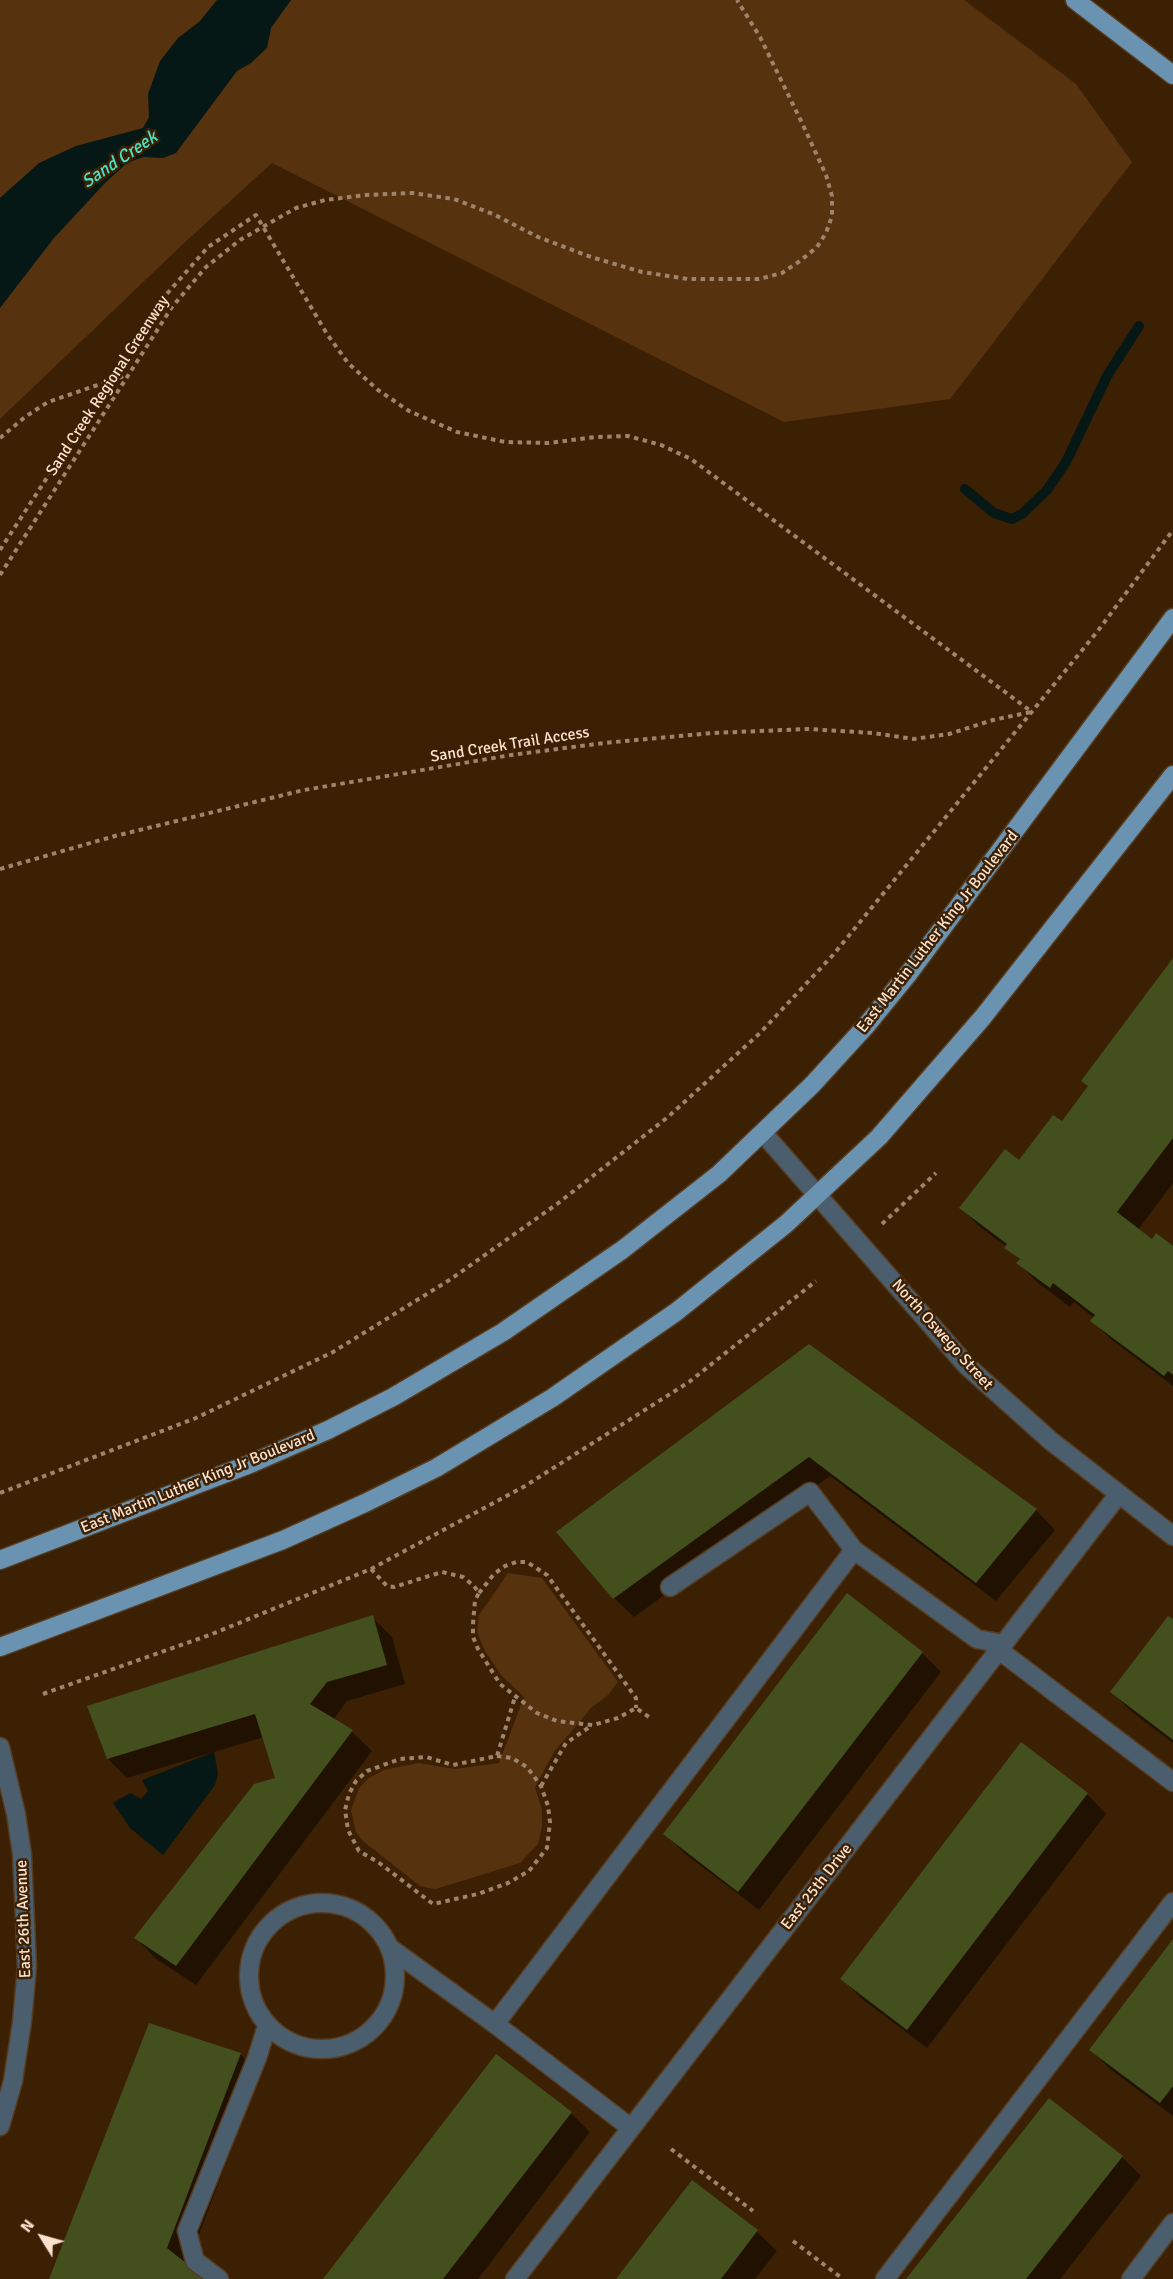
<!DOCTYPE html>
<style>
body{margin:0}
#map{position:relative;width:1173px;height:2279px;overflow:hidden;background:#3c2003;font-family:Signika,sans-serif}
canvas{display:block}
.north{position:absolute;left:12px;top:2207px;width:60px;height:60px;-webkit-text-stroke:4px #3c2003;paint-order:stroke;rotate:307deg;font-size:16px;font-weight:700;line-height:24px;text-align:center;color:#fae1ce}
.north::after{content:'';display:block;margin:auto;width:21px;height:27px;background:#fae1ce;clip-path:polygon(50% 0,100% 100%,50% 72%,0 100%)}
</style>
<div id="map">
<canvas width="1173" height="2279"></canvas>
<div class="north">N</div>
</div>
<script>
const context = document.querySelector('canvas').getContext('2d');
context.lineJoin = 'round';
function fill(path, color) { context.fillStyle = color; context.fill(path, 'evenodd'); }
const poly = rows => new Path2D(rows.map(r => 'M' + r).join(''));
function stroke(path, color, width, dash) { context.strokeStyle = color; context.lineWidth = width; context.lineCap = dash ? 'butt' : 'round'; context.setLineDash(dash || []); context.stroke(path); }
function write(font, color, halo, rows, align = 'center') {
  context.font = font + ' Signika,sans-serif'; context.lineWidth = 5; context.setLineDash([]); context.textBaseline = 'middle'; context.strokeStyle = halo; context.fillStyle = color; for (const [text, x, y, turn = 0] of rows) {
    context.save(); context.translate(x, y); context.rotate((+turn || 0) * Math.PI / 180); context.textAlign = isNaN(turn) ? turn : align; if (halo) context.strokeText(text, 0, 0); context.fillText(text, 0, 0); context.restore();
  }
}
fill(poly([
 [0,0,964,0,1076,84,1132,162,950,399,784,422,272,163,183,244,0,419],
 [508,1573,542,1578,618,1682,608,1695,591,1708,554,1752,535,1787,542,1810,542,1827,538,1844,520,1863,436,1889,428,1888,420,1886,363,1841,356,1832,351,1810,359,1788,369,1778,384,1770,419,1763,455,1769,499,1763,524,1697,501,1675,485,1651,477,1632,479,1615]
]), '#56320f');
fill(poly([
 [217,0,291,0,271,28,267,48,251,63,237,71,176,153,163,158,143,157,127,163,106,182,54,238,0,308,0,198,39,163,76,146,143,128,149,117,148,94,160,61,178,38,200,21],
 [214,1752,218,1774,215,1785,163,1855,130,1828,113,1803,130,1793,141,1799,148,1791,142,1780]
]), '#051815');
fill(poly([
 [1173,961,1173,1183,1138,1230,1152,1241,1173,1248,1173,1386,1112,1340,1092,1321,1094,1318,1074,1302,1070,1307,1038,1283,1018,1263,1020,1261,1007,1247,981,1228,961,1208,1019,1162,1062,1124,1089,1087],
 [809,1346,1036,1510,1055,1530,996,1601,830,1476,634,1617,614,1598],
 [372,1617,392,1637,405,1684,347,1701,333,1720,352,1732,372,1751,196,1985,155,1958,136,1938,276,1779,264,1737,127,1778,108,1759],
 [1173,1621,1173,1743,1132,1712,1112,1692],
 [922,1653,941,1672,759,1910,684,1853,665,1834],
 [1087,1794,1106,1814,927,2048,862,1999,842,1979],
 [1173,1941,1173,2116,1110,2069,1091,2050],
 [240,2054,260,2074,187,2266,203,2279,51,2279],
 [571,2113,590,2132,478,2279,325,2279],
 [1122,2157,1141,2176,1060,2279,908,2279],
 [692,2182,757,2232,777,2251,755,2279,618,2279]
]), '#0007');
stroke(poly([
 [965,489,994,513,1012,519,1022,514,1047,490,1066,462,1107,376,1139,326]
]), '#051815', 10);
fill(poly([
 [1173,958,1173,1138,1117,1212,1152,1239,1156,1233,1173,1246,1173,1375,1168,1371,1164,1376,1090,1321,1095,1315,1053,1283,1050,1288,1016,1263,1020,1259,1004,1248,1007,1244,959,1208,1005,1149,1019,1160,1053,1115,1062,1121,1088,1086,1081,1081],
 [809,1344,1037,1509,976,1583,809,1457,613,1599,556,1532],
 [847,1593,923,1652,738,1892,663,1834],
 [373,1615,387,1665,327,1682,310,1704,353,1730,176,1966,134,1938,254,1784,275,1778,255,1714,107,1759,87,1706],
 [1168,1616,1173,1619,1173,1740,1110,1692],
 [1021,1742,1088,1793,907,2030,840,1979],
 [1173,1939,1173,2086,1160,2103,1089,2050],
 [149,2023,241,2053,167,2248,206,2279,49,2279],
 [496,2054,572,2112,443,2279,323,2279],
 [1049,2098,1123,2156,1026,2279,906,2279],
 [692,2180,758,2230,721,2279,616,2279]
]), '#43501d');
const minor = poly([
 [763,1133,967,1366,1051,1441,1173,1536],
 [670,1587,810,1492,854,1550,977,1639,1004,1644],
 [999,1650,1173,1782],
 [0,1747,16,1814,22,1854,27,1967,22,2022,13,2081,0,2126],
 '249 1976a73 73 0 1 1 146 0a73 73 0 1 1-146 0Z',
 [390,1948,495,2024,631,2128],
 [495,2024,854,1550],
 [219,2279,195,2261,187,2231,257,2058,267,2026],
 [515,2279,1118,1495],
 [885,2279,1173,1902],
 [1131,2279,1173,2223]
]);
const major = poly([
 [1075,0,1173,75],
 [0,1560,250,1464,328,1430,393,1397,503,1332,622,1250,719,1174,812,1085,865,1027,909,973,1173,618],
 [0,1647,283,1540,365,1503,436,1468,552,1398,676,1312,786,1224,879,1137,983,1017,1173,775]
]);
stroke(minor, '#573b1f', 21);
stroke(major, '#573b1f', 21);
stroke(poly([
 [0,438,25,417,48,402,127,375],
 [0,550,165,296,208,247,256,215,327,334,348,363,378,390,409,411,457,432,505,442,549,443,595,437,628,436,661,445,691,459,1032,712],
 [0,575,172,307,206,267,240,240,296,208,325,200,366,195,412,193,454,199,493,214,538,237,591,257,642,272,688,279,759,279,782,273,800,261,817,247,826,233,832,216,832,196,826,175,803,125,760,37,737,0],
 [0,869,115,836,304,790,511,755,604,743,712,733,808,729,873,733,914,739,949,734,993,720,1031,712],
 [882,1224,936,1173],
 [0,1493,196,1418,333,1352,451,1279,557,1204,668,1117,760,1033,833,955,1097,632,1173,530],
 [371,1569,387,1586,394,1587,442,1572,463,1577,474,1586,479,1593,475,1600,473,1624,473,1637,478,1649,500,1684,537,1713,557,1721,593,1725,618,1718,636,1708,649,1717],
 [479,1593,494,1574,505,1566,516,1562,527,1562,547,1575,636,1698,636,1708],
 [43,1694,212,1634,371,1569,525,1486,689,1382,816,1281],
 [497,1756,512,1758,527,1767,541,1786,548,1806,550,1822,547,1848,529,1871,508,1883,478,1894,433,1904,378,1862,359,1851,348,1830,345,1810,349,1794,356,1781,367,1771,400,1759,426,1757,453,1765,497,1756,515,1697],
 [541,1786,566,1743,591,1726],
 [671,2149,753,2211],
 [793,2241,843,2279]
]), '#9e846c', 4, [4.5, 4.5]);
stroke(minor, '#4b5e6d', 18);
stroke(major, '#6a93b1', 18);
write('16px', '#fae1ce', '#3c2003', [
 ["Sand Creek Regional Greenway",108,386,-57],
 ["Sand Creek Trail Access",510,745,-9],
 ["East Martin Luther King Jr Boulevard",938,932,-52],
 ["North Oswego Street",942,1335,48],
 ["East Martin Luther King Jr Boulevard",198,1482,-22],
 ["East 25th Drive",817,1887,-52],
 ["East 26th Avenue",24,1919,-92]
]);
write('italic 18px', '#46e3cc', '#3c2003', [
 ["Sand Creek",120,160,-34]
]);
</script>
